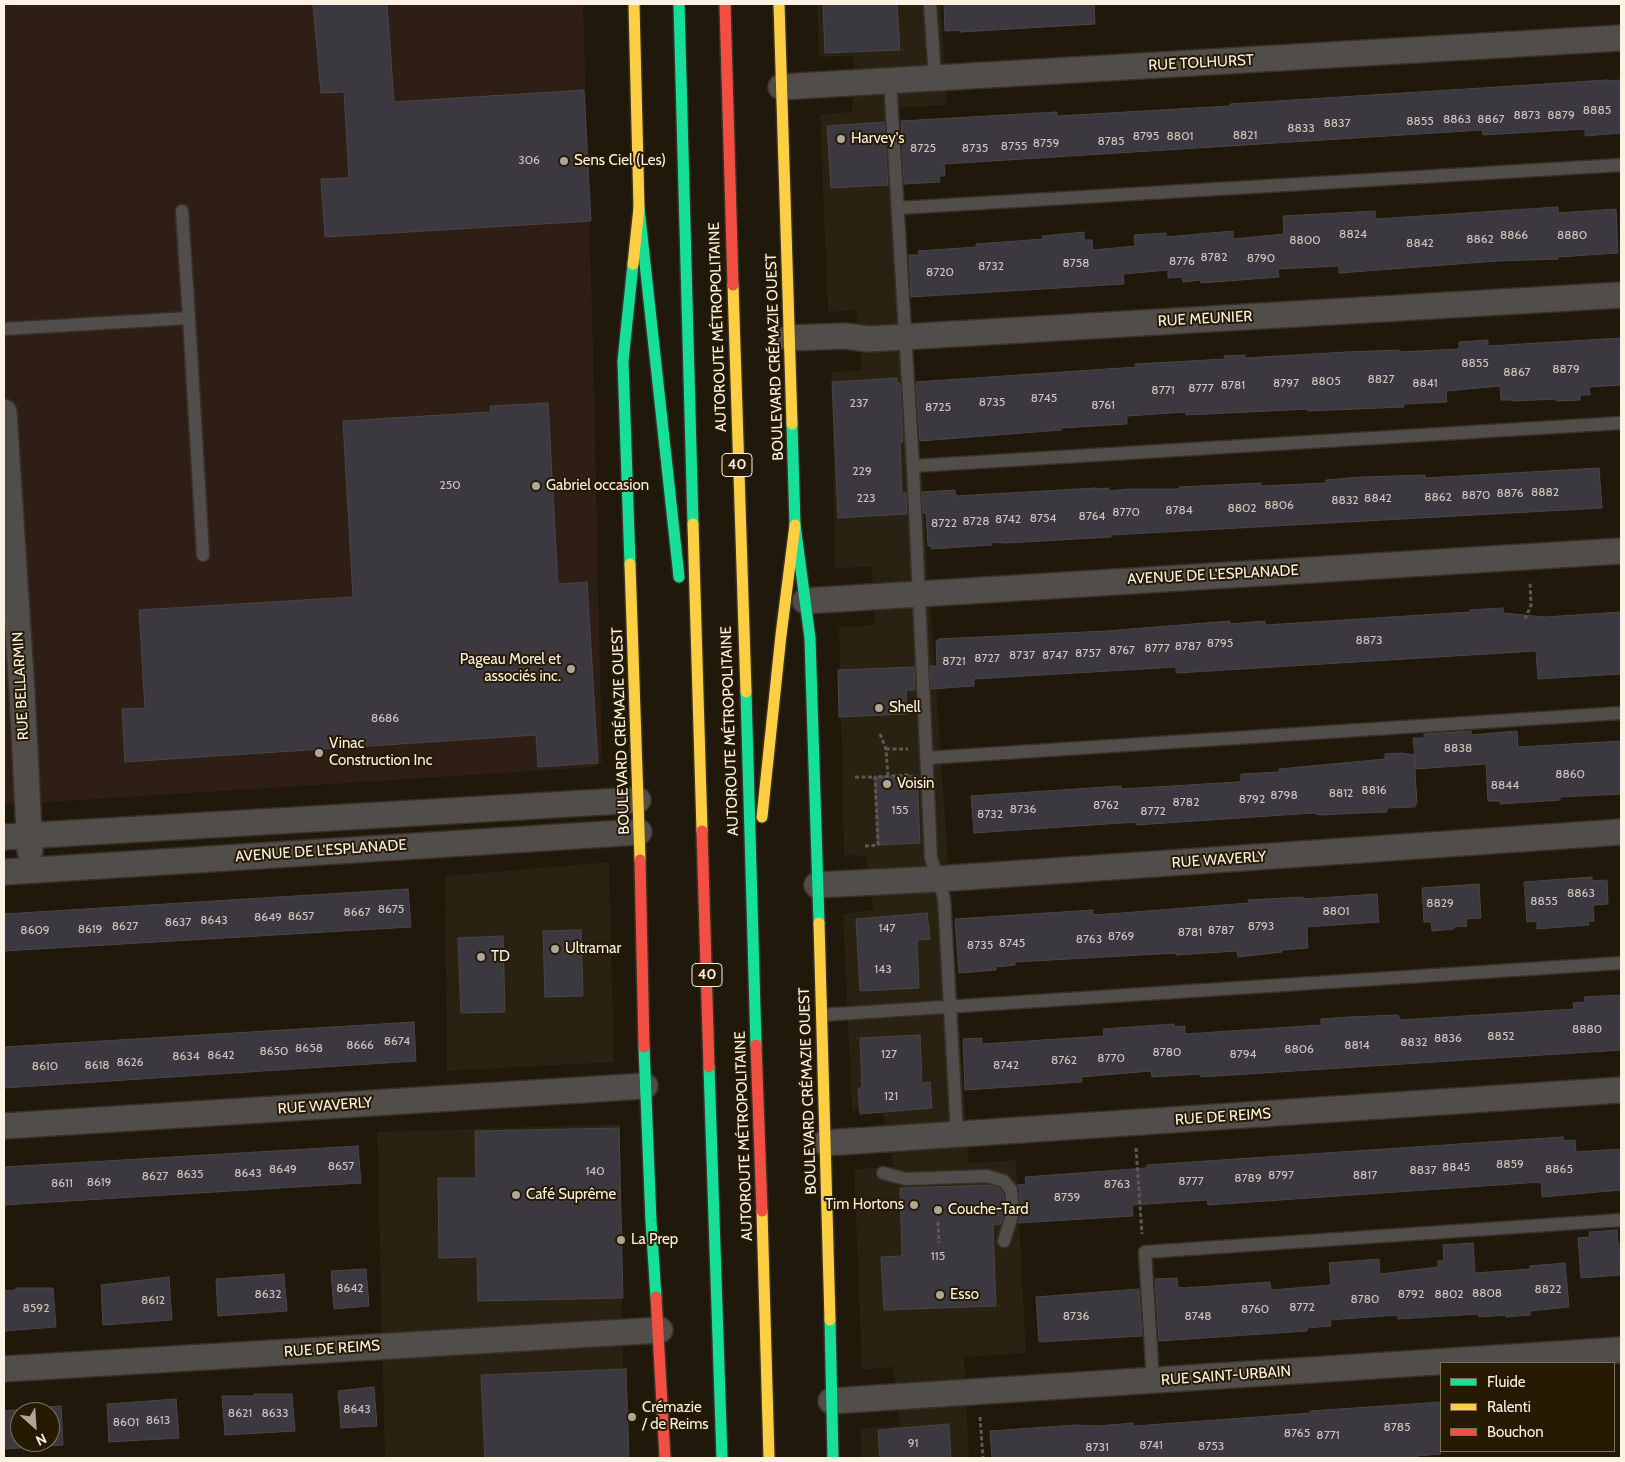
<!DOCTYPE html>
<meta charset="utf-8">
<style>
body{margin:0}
#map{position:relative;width:1625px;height:1462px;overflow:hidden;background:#1f180b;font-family:Cabin,sans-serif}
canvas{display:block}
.frame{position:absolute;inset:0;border:5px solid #fcf2e4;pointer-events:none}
.legend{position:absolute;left:1440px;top:1362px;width:175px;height:90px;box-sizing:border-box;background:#271a03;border:1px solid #7c705d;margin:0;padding:6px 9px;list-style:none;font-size:15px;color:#fcf2e4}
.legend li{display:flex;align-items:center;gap:10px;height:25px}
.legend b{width:25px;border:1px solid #7c705d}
.north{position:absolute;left:10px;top:1402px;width:50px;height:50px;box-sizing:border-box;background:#271a03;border:1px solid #7c705d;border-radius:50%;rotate:154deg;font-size:14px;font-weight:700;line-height:20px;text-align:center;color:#fcf2e4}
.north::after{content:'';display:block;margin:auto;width:18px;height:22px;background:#afa698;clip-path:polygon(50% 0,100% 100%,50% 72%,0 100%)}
</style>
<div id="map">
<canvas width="1625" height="1462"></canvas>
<div class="frame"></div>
<ul class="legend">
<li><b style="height:6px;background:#16e098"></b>Fluide</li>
<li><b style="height:6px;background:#ffcf43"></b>Ralenti</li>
<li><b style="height:6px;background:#f24e42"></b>Bouchon</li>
</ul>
<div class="north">N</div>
</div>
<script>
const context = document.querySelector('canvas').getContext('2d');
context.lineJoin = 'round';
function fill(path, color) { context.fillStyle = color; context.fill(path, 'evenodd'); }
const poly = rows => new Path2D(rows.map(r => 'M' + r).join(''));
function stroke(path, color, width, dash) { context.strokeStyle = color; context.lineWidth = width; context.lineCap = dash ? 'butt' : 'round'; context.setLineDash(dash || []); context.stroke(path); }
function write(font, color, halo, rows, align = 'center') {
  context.font = font + ' Cabin,sans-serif'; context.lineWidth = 4; context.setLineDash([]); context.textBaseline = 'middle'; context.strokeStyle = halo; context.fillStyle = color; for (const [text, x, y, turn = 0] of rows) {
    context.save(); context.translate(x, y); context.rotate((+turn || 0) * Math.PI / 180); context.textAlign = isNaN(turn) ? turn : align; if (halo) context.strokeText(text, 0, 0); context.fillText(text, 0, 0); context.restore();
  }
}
fill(poly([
 [817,4,941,4,947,105,896,108,969,1163,1016,1160,1026,1353,964,1357,969,1458,862,1458,860,1429,900,1425,893,1367,862,1370,854,1169,894,1167,882,1110,852,1111,843,914,873,910,866,856,844,855,839,627,874,625,872,567,835,568,832,372,862,370,856,310,828,312,820,114,852,112,854,56,819,57],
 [609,862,614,1062,447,1071,445,876],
 [620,1124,623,1363,626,1458,385,1458,377,1132]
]), '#292111');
fill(poly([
 [4,4,583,4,593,346,602,762,596,767,4,805]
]), '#2e1e15');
const building = poly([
 [313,4,387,4,394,102,584,90,591,221,325,237,321,179,349,178,344,92,321,93,313,4],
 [823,4,897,4,900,50,825,53,823,4],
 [944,4,1094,4,1095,24,960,32,960,30,945,31,944,4],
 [1607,80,1607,81,1621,80,1621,133,1585,136,1585,129,1483,135,1482,130,944,164,945,176,939,176,940,182,904,184,901,121,1057,112,1057,116,1195,108,1230,106,1230,104,1607,80],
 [884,122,888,185,831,188,827,126,884,122],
 [1558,207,1558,213,1616,209,1618,253,1558,257,1558,259,1498,261,1339,273,1339,266,1278,269,1279,277,1201,283,1201,280,1183,282,1182,277,1168,278,1168,270,1123,274,1124,284,911,297,909,255,919,255,918,251,976,247,976,244,1043,239,1042,236,1084,232,1084,240,1092,240,1093,250,1135,246,1134,235,1166,233,1166,237,1233,231,1233,239,1284,234,1283,216,1375,211,1376,219,1558,207],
 [1621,338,1621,385,1589,387,1590,395,1580,395,1580,400,1557,401,1556,399,1513,401,1512,400,1501,400,1500,386,1446,391,1447,402,1404,404,1404,407,1308,411,1308,409,1269,411,1186,415,1186,412,1127,416,1127,424,1061,428,1061,430,920,441,916,382,1136,367,1135,364,1225,359,1224,356,1245,355,1245,358,1346,352,1399,350,1399,352,1459,349,1459,342,1488,340,1488,346,1621,338],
 [897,378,897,383,900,383,903,442,900,442,902,493,906,493,907,514,838,518,832,382,897,378],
 [548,403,558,584,587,582,598,763,538,767,536,735,125,762,122,709,145,708,139,610,353,597,343,421,491,412,490,406,548,403],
 [1599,468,1602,508,1111,535,1111,537,1007,543,992,542,992,545,931,549,931,546,928,546,926,513,923,513,922,492,955,490,956,496,1096,488,1096,489,1109,488,1109,491,1128,489,1180,489,1179,487,1261,483,1261,486,1326,483,1326,480,1362,477,1425,475,1425,478,1599,468],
 [1503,608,1503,613,1545,617,1621,612,1621,674,1538,679,1536,651,1176,673,1176,667,1042,675,974,679,974,686,931,689,930,666,937,666,936,641,938,641,938,639,1106,631,1230,621,1230,624,1265,621,1265,625,1470,612,1470,610,1503,608],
 [914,667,915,690,906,690,907,714,839,717,838,670,914,667],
 [1471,731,1471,735,1517,731,1518,747,1621,741,1621,794,1560,797,1560,800,1500,804,1500,801,1488,801,1486,764,1416,769,1413,738,1424,738,1424,734,1471,731],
 [1401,753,1414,755,1417,804,1415,804,1415,807,1387,808,1387,812,1361,813,1320,815,1314,813,1136,825,1136,822,974,833,971,796,1121,786,1121,789,1238,782,1241,781,1241,774,1279,772,1279,769,1385,759,1385,754,1401,753],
 [917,775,920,843,878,845,875,777,917,775],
 [1592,877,1592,881,1607,880,1608,904,1593,905,1594,921,1588,921,1589,925,1537,929,1537,921,1527,922,1524,882,1592,877],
 [1479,884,1481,918,1466,919,1467,926,1453,927,1454,929,1432,931,1431,922,1424,922,1422,888,1479,884],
 [408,889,411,927,4,951,4,914,408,889],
 [1377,894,1379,922,1307,927,1308,948,1282,950,1282,952,1238,957,1237,951,1176,955,1176,953,1015,962,1015,965,996,967,996,970,959,973,955,919,1093,910,1093,915,1121,913,1249,903,1248,900,1303,897,1303,899,1377,894],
 [927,913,930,939,917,940,919,988,860,991,856,919,927,913],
 [581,930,583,996,545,997,543,931,581,930],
 [503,936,505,1012,461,1013,458,938,503,936],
 [1621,995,1621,1050,1201,1077,1201,1074,1152,1077,1151,1071,1081,1077,1082,1082,965,1090,963,1039,982,1038,982,1044,1104,1036,1103,1029,1174,1024,1174,1027,1185,1026,1185,1034,1321,1025,1321,1019,1348,1017,1398,1015,1400,1020,1574,1009,1573,1003,1585,1002,1584,997,1621,995],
 [414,1022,416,1061,4,1088,4,1047,414,1022],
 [920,1035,922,1083,930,1082,932,1108,860,1114,858,1088,862,1088,860,1038,920,1035],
 [619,1128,623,1298,478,1301,477,1257,439,1258,438,1178,476,1178,475,1131,619,1128],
 [1563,1137,1563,1141,1575,1140,1576,1152,1621,1149,1621,1190,1542,1197,1541,1182,1208,1205,1207,1200,1132,1205,1133,1216,1018,1223,1021,1211,1019,1189,1017,1185,1026,1184,1025,1177,1147,1168,1147,1165,1563,1137],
 [358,1146,361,1183,4,1205,4,1167,358,1146],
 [990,1185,999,1188,1003,1193,1005,1211,1001,1224,993,1225,996,1306,884,1310,881,1257,902,1256,900,1188,990,1185],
 [1617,1230,1618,1244,1621,1244,1620,1275,1581,1278,1578,1238,1590,1237,1589,1232,1617,1230],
 [1473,1243,1475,1273,1530,1269,1530,1266,1565,1263,1569,1307,1530,1311,1530,1315,1506,1317,1506,1315,1479,1317,1478,1314,1398,1319,1398,1315,1330,1320,1331,1326,1307,1328,1307,1331,1159,1341,1155,1279,1177,1278,1178,1287,1184,1288,1270,1282,1271,1290,1331,1285,1329,1263,1379,1259,1380,1274,1438,1267,1438,1261,1444,1260,1443,1245,1473,1243],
 [366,1269,369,1306,334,1309,331,1271,366,1269],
 [284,1274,287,1311,218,1316,216,1279,284,1274],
 [169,1277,172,1320,103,1325,101,1285,169,1277],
 [16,1288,53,1288,56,1327,4,1331,4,1291,16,1290,16,1288],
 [1139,1289,1142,1336,1039,1342,1036,1297,1139,1289],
 [626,1369,629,1458,485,1458,481,1375,626,1369],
 [374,1387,377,1426,341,1428,338,1391,374,1387],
 [254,1394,292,1394,295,1431,225,1435,222,1396,255,1396,254,1394],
 [176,1399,179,1438,109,1442,107,1404,176,1399],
 [1441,1402,1441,1454,1417,1456,1417,1458,992,1458,990,1431,1076,1425,1098,1426,1133,1423,1134,1426,1311,1413,1310,1411,1441,1402],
 [61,1406,63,1445,4,1449,4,1411,61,1406],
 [20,1412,50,1412,50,1442,20,1442,20,1412],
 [949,1424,951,1458,880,1458,878,1430,949,1424]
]);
fill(building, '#3c3840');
stroke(building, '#484645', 1);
const lane = poly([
 [930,4,935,78],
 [890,81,913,466,931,858,944,898,957,1134],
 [898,208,1621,165],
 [182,211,189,318],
 [4,329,189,318,203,555],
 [913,466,1621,423],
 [926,758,1621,713],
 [822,1015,1621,963],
 [883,1173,906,1179,987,1176,1004,1181,1011,1190,1013,1212,1004,1241],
 [1153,1381,1145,1252,1621,1220]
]);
const street = poly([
 [781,87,1621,38],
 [789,338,845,336,868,339,1621,295],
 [4,412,22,692,30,851],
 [805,601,1621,551],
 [4,837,638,800],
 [4,872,639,832],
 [817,885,937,879,1621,832],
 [4,1126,645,1086],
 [825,1143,1621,1090],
 [4,1369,660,1330],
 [831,1401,1621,1350]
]);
const fast = poly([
 [679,4,693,524],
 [639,208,679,577],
 [792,424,795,525,810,638,819,923],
 [630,564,623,361,633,264],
 [746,692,756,1045],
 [644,1047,651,1221,656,1297],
 [709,1067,722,1458],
 [830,1320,833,1458]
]);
const slow = poly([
 [779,4,792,424],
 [633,264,639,208,634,4],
 [733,285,746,692],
 [693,524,702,831],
 [630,564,640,860],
 [762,817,781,635,795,525],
 [819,923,830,1320],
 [762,1211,769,1458]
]);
const jam = poly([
 [725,4,733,285],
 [702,831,709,1067],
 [640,860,644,1047],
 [756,1045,762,1211],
 [656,1297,665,1458]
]);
stroke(lane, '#383127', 15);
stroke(street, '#383127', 28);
stroke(fast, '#383127', 14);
stroke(slow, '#383127', 14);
stroke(jam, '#383127', 14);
stroke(poly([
 [1525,619,1531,605,1530,582],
 [880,734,886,749,888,776],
 [886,749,908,749],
 [855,777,875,777],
 [865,846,878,845,875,777,909,775],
 [1136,1148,1142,1234],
 [938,1222,939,1243],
 [980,1417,983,1458]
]), '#5e5954', 3, [4, 2.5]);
stroke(lane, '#514d4a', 12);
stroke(street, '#514d4a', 25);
stroke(fast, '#16e098', 11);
stroke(slow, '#ffcf43', 11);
stroke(jam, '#f24e42', 11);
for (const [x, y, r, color] of [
 [841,139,5,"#afa698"],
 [564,161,5,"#afa698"],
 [536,486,5,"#afa698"],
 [571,669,5,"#afa698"],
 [879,708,5,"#afa698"],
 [319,753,5,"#afa698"],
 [887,784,5,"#afa698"],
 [555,949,5,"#afa698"],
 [481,957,5,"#afa698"],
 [516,1195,5,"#afa698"],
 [914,1205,5,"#afa698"],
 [938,1210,5,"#afa698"],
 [621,1240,5,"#afa698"],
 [940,1295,5,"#afa698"],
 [632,1417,5,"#afa698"]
]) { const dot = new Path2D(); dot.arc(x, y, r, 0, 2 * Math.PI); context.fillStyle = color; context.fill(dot); stroke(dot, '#271a03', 2); }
write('12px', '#ccc4bb', null, [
 ["8885",1597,110],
 ["8873",1527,115],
 ["8879",1561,115],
 ["8863",1457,119],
 ["8867",1491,119],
 ["8855",1420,121],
 ["8837",1337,123],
 ["8833",1301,128],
 ["8821",1245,135],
 ["8795",1146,136],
 ["8801",1180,136],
 ["8785",1111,141],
 ["8759",1046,143],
 ["8755",1014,146],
 ["8725",923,148],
 ["8735",975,148],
 ["306",529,160],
 ["8824",1353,234],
 ["8866",1514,235],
 ["8880",1572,235],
 ["8862",1480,239],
 ["8800",1305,240],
 ["8842",1420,243],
 ["8782",1214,257],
 ["8790",1261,258],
 ["8776",1182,261],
 ["8758",1076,263],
 ["8732",991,266],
 ["8720",940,272],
 ["8855",1475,363],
 ["8879",1566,369],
 ["8867",1517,372],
 ["8827",1381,379],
 ["8805",1326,381],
 ["8797",1286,383],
 ["8841",1425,383],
 ["8781",1233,385],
 ["8777",1201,388],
 ["8771",1163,390],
 ["8745",1044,398],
 ["8735",992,402],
 ["237",859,403],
 ["8761",1103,405],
 ["8725",938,407],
 ["229",862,471],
 ["250",450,485],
 ["8882",1545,492],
 ["8876",1510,493],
 ["8870",1476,495],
 ["8862",1438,497],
 ["223",866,498],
 ["8842",1378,498],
 ["8832",1345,500],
 ["8806",1279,505],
 ["8802",1242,508],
 ["8784",1179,510],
 ["8770",1126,512],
 ["8764",1092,516],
 ["8754",1043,518],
 ["8742",1008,519],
 ["8728",976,521],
 ["8722",944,523],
 ["8873",1369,640],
 ["8795",1220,643],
 ["8787",1188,646],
 ["8777",1157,648],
 ["8767",1122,650],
 ["8757",1088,653],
 ["8737",1022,655],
 ["8747",1055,655],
 ["8727",987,658],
 ["8721",954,661],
 ["8686",385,718],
 ["8838",1458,748],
 ["8860",1570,774],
 ["8844",1505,785],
 ["8816",1374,790],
 ["8812",1341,793],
 ["8798",1284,795],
 ["8792",1252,799],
 ["8782",1186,802],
 ["8762",1106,805],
 ["8736",1023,809],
 ["155",900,810],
 ["8772",1153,811],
 ["8732",990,814],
 ["8863",1581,893],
 ["8855",1544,901],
 ["8829",1440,903],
 ["8675",391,909],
 ["8801",1336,911],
 ["8667",357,912],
 ["8657",301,916],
 ["8649",268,917],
 ["8643",214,920],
 ["8637",178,922],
 ["8627",125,926],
 ["8793",1261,926],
 ["147",887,928],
 ["8619",90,929],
 ["8609",35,930],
 ["8787",1221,930],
 ["8781",1190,932],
 ["8769",1121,936],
 ["8763",1089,939],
 ["8745",1012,943],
 ["8735",980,945],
 ["143",883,969],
 ["8880",1587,1029],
 ["8852",1501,1036],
 ["8836",1448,1038],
 ["8674",397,1041],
 ["8832",1414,1042],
 ["8666",360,1045],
 ["8814",1357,1045],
 ["8658",309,1048],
 ["8806",1299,1049],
 ["8650",274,1051],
 ["8780",1167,1052],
 ["127",889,1054],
 ["8794",1243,1054],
 ["8642",221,1055],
 ["8634",186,1056],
 ["8770",1111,1058],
 ["8762",1064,1060],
 ["8626",130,1062],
 ["8618",97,1065],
 ["8742",1006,1065],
 ["8610",45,1066],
 ["121",891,1096],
 ["8859",1510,1164],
 ["8657",341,1166],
 ["8845",1456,1167],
 ["8649",283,1169],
 ["8865",1559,1169],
 ["8837",1423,1170],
 ["140",595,1171],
 ["8643",248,1173],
 ["8635",190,1174],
 ["8797",1281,1175],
 ["8817",1365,1175],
 ["8627",155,1176],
 ["8789",1248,1178],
 ["8777",1191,1181],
 ["8619",99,1182],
 ["8611",62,1183],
 ["8763",1117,1184],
 ["8759",1067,1197],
 ["115",938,1256],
 ["8642",350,1288],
 ["8822",1548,1289],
 ["8808",1487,1293],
 ["8632",268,1294],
 ["8792",1411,1294],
 ["8802",1449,1294],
 ["8780",1365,1299],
 ["8612",153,1300],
 ["8772",1302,1307],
 ["8592",36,1308],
 ["8760",1255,1309],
 ["8736",1076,1316],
 ["8748",1198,1316],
 ["8643",357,1409],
 ["8621",240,1413],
 ["8633",275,1413],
 ["8613",158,1420],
 ["8601",126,1422],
 ["8785",1397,1427],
 ["8765",1297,1433],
 ["8771",1328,1435],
 ["91",913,1443],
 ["8741",1151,1445],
 ["8753",1211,1446],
 ["8731",1097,1447]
]);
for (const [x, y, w] of [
 [737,465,30],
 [707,975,30]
]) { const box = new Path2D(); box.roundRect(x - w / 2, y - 11.5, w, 23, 4); context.fillStyle = '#271a03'; context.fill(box); stroke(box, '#fcf2e4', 1); }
write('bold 14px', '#fcf2e4', null, [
 ["40",737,465],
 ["40",707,975]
]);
write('15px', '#fcf2e4', '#271a03', [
 ["RUE TOLHURST",1201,63,-3],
 ["RUE MEUNIER",1205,319,-3],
 ["AUTOROUTE MÉTROPOLITAINE",718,327,-92],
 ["BOULEVARD CRÉMAZIE OUEST",775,357,-92],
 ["AVENUE DE L'ESPLANADE",1213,575,-3],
 ["RUE BELLARMIN",21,686,-93],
 ["BOULEVARD CRÉMAZIE OUEST",621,731,-92],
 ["AUTOROUTE MÉTROPOLITAINE",730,731,-92],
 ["AVENUE DE L'ESPLANADE",321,851,-4],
 ["RUE WAVERLY",1219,860,-4],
 ["BOULEVARD CRÉMAZIE OUEST",808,1091,-92],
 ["RUE WAVERLY",325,1106,-4],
 ["RUE DE REIMS",1223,1117,-4],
 ["AUTOROUTE MÉTROPOLITAINE",744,1136,-92],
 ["RUE DE REIMS",332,1349,-4],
 ["RUE SAINT-URBAIN",1226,1376,-4]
]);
write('15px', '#fcf2e4', '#271a03', [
 ["Harvey's",851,139],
 ["Sens Ciel (Les)",574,161],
 ["Gabriel occasion",546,486],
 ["Pageau Morel et",561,660,"right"],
 ["associés inc.",561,677,"right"],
 ["Shell",889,708],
 ["Vinac",329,744],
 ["Construction Inc",329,761],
 ["Voisin",897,784],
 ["Ultramar",565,949],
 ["TD",491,957],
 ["Café Suprême",526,1195],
 ["Tim Hortons",904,1205,"right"],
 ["Couche-Tard",948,1210],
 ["La Prep",631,1240],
 ["Esso",950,1295],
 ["Crémazie",642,1408],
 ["/ de Reims",642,1425]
], 'left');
</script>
